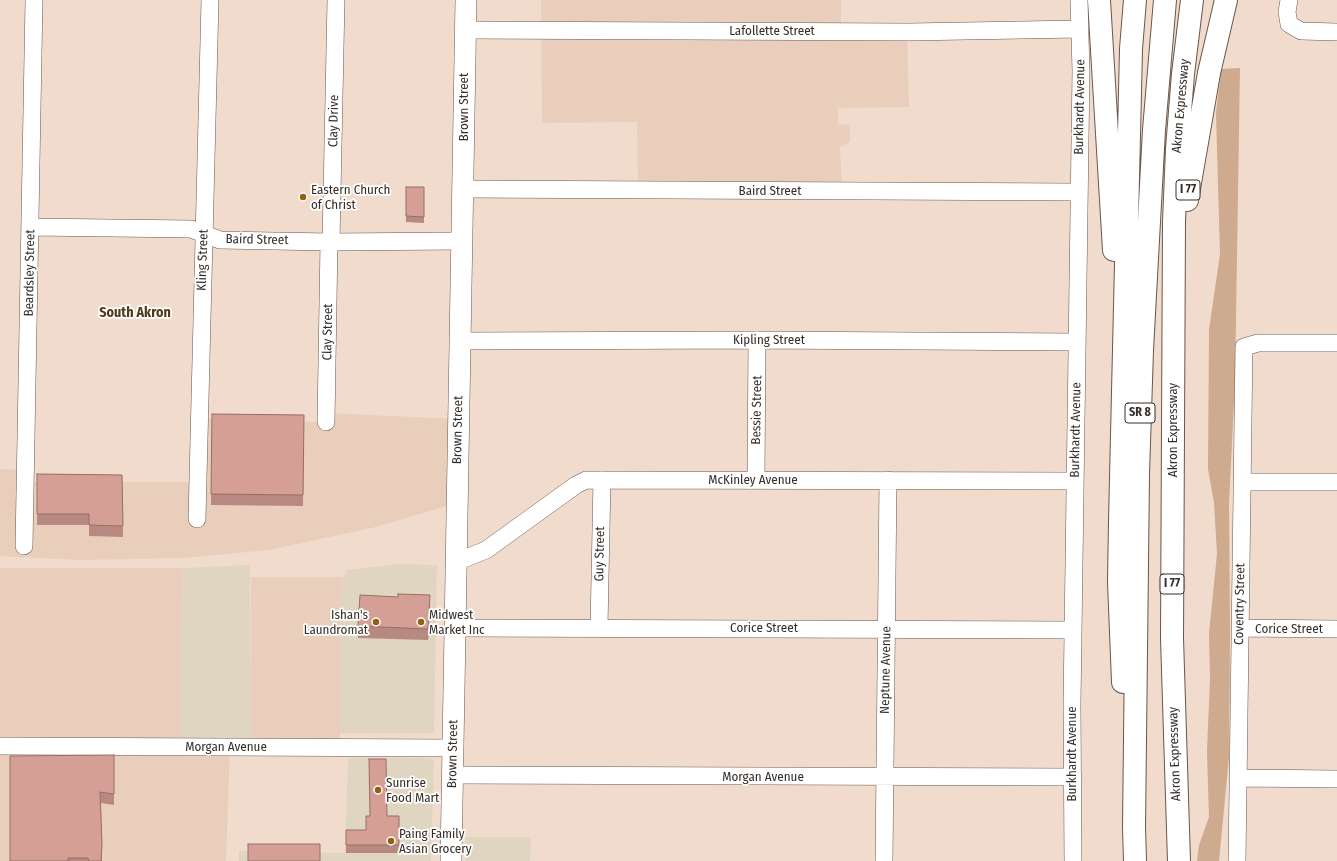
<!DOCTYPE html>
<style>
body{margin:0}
canvas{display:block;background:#f0dbcc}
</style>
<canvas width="1337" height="861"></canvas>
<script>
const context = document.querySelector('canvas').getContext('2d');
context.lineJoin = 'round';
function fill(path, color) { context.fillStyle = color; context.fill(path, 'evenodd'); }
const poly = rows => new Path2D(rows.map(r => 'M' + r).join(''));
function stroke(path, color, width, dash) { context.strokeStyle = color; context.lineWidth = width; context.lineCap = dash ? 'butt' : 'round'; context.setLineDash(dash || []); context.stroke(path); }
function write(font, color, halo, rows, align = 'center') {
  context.font = font + ' "Fira Sans Condensed",sans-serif'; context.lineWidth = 3.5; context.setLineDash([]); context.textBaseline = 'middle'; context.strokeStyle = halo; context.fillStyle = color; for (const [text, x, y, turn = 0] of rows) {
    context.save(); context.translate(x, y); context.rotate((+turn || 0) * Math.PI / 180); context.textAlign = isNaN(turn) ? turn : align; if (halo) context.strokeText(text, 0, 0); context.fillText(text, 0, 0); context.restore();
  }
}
fill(poly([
 [399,564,437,565,434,730,433,733,340,733,341,585,347,570],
 [250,565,251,747,181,747,180,665,183,568],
 [348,758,430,758,434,761,431,861,239,861,239,851,345,853],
 [466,837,531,837,530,861,466,861]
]), '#e0d5c0');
fill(poly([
 [541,0,841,0,841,32,909,32,907,44,909,107,838,108,838,124,850,125,850,142,840,147,842,191,638,190,637,122,542,123],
 [326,413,458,419,457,503,376,527,269,550,184,558,80,560,0,556,0,469,26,470,26,482,198,482,200,419,326,422],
 [0,568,183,568,180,665,181,747,230,747,226,861,0,861],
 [251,577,344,577,341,585,340,747,251,747]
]), '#e9cfbb');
fill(poly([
 [1240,68,1235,382,1229,503,1230,632,1229,757,1219,861,1197,861,1199,845,1209,817,1207,751,1210,679,1209,633,1217,554,1214,503,1208,469,1209,330,1220,254,1216,113,1221,69]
]), '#ceaa8f');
const minor = poly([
 [1289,0,1287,12,1289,24,1301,31,1337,32],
 [465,30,909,32,1079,29],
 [462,189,1078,192],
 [31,227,191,229,220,240,329,242,461,241],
 [331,242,336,0],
 [460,341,757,340,1077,342],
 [326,422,329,242],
 [756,479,757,340],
 [1242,482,1337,482],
 [197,519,210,0],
 [24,546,34,0],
 [456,562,486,550,576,485,586,480,1074,481],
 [599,627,602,480],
 [455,628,1073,630],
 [1241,628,1337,629],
 [0,746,452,748],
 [453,775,1073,777],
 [1240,778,1337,779],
 [884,861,888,480],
 [1073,861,1072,704,1081,71,1079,0],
 [1237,861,1244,347,1258,343,1337,343]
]);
const major = poly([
 [451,861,466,0]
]);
const highway = poly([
 [1099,0,1114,250],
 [1187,200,1209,73,1226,0],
 [1123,682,1119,582,1120,521,1131,49,1135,0],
 [1135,861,1134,827,1138,474,1142,350,1154,130,1165,0],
 [1179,861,1172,638,1174,222,1177,149,1183,74,1192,0]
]);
stroke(minor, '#69574a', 18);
stroke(major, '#69574a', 22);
stroke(highway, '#69574a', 24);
stroke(minor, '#fff', 17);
stroke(major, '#fff', 21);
stroke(highway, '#fff', 22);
fill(poly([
 [406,187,424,187,424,223,406,222],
 [212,414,304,415,303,506,211,505],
 [37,474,122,475,123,537,89,536,89,525,37,525],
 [398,597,430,606,428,640,358,638,358,626],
 [114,755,114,805,101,803,102,855,102,861,10,861],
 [387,816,399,816,399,853,346,853,346,830,366,830]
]), '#b88981');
fill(poly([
 [430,595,430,606,428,640,428,629]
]), '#966f69');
const building = poly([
 [406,187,424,187,424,217,406,216,406,187],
 [212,414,304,415,303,495,211,494,212,414],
 [37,474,122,475,123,526,89,525,89,514,37,514,37,474],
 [398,594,430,595,428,629,358,626,360,595,398,597,398,594],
 [114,755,114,794,100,792,102,844,101,861,89,861,88,858,68,858,68,861,10,861,10,756,114,755],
 [369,759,386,759,387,816,399,816,399,845,346,845,346,830,366,830,366,816,370,816,369,759],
 [248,844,320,844,320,861,248,861,248,844]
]);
fill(building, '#d69f96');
stroke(building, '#966f69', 1);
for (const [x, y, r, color] of [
 [303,197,4,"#91610f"],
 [376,622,4,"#91610f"],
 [421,622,4,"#91610f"],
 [378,790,4,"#91610f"],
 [391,841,4,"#91610f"]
]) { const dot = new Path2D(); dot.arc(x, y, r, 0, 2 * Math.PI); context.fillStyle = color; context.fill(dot); stroke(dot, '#fff', 1.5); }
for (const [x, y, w] of [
 [1188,190,24],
 [1140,413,30],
 [1172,584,24]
]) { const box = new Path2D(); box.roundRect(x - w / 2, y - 10, w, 20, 3); context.fillStyle = '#fff'; context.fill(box); stroke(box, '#362e28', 1); }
write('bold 12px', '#362e28', null, [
 ["I 77",1188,190],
 ["SR 8",1140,413],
 ["I 77",1172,584]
]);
write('13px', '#362e28', '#fff', [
 ["Lafollette Street",772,31],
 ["Akron Expressway",1181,106,-85],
 ["Brown Street",464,107,-90],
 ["Burkhardt Avenue",1080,107,-89],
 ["Clay Drive",334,121,-89],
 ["Baird Street",770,191],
 ["Baird Street",257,240,1],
 ["Kling Street",203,260,-88],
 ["Beardsley Street",30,273,-89],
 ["Clay Street",328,332,-89],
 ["Kipling Street",769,340],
 ["Bessie Street",757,410,-89],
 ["Brown Street",458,430,-89],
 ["Burkhardt Avenue",1076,430,-89],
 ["Akron Expressway",1173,430,-90],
 ["McKinley Avenue",753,480],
 ["Guy Street",600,554,-89],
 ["Coventry Street",1240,604,-89],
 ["Corice Street",764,628],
 ["Corice Street",1289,629],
 ["Neptune Avenue",886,670,-89],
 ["Morgan Avenue",226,747],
 ["Brown Street",453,754,-89],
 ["Burkhardt Avenue",1072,754,-90],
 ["Akron Expressway",1175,754,-92],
 ["Morgan Avenue",763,777]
]);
write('13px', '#362e28', '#fff', [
 ["Eastern Church",311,190],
 ["of Christ",311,205],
 ["Ishan's",368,615,"right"],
 ["Laundromat",368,630,"right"],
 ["Midwest",429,615],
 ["Market Inc",429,630],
 ["Sunrise",386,783],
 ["Food Mart",386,798],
 ["Paing Family",399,834],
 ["Asian Grocery",399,849]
], 'left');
write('bold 14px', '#523917', '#fff', [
 ["South Akron",135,313]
]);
</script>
